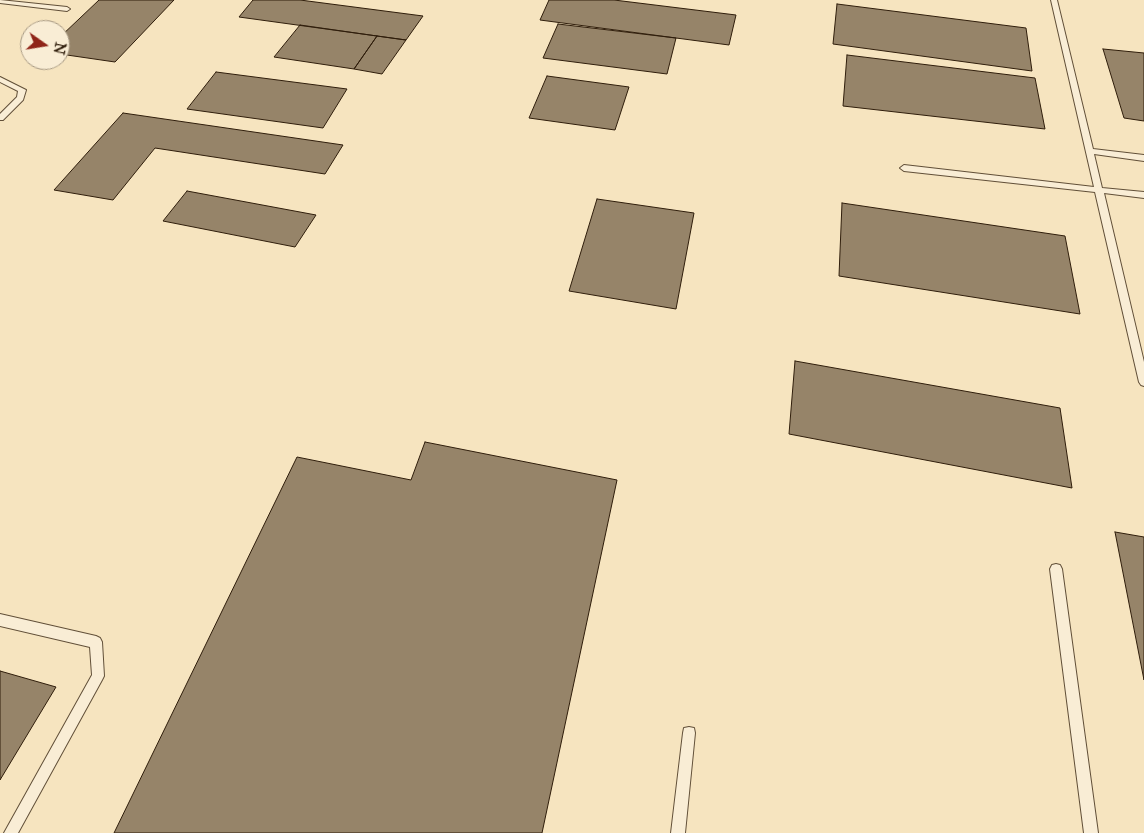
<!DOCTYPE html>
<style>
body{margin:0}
#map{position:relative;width:1144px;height:833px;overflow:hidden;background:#f6e4bf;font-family:"IM FELL Great Primer",serif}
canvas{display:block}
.north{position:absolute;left:20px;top:20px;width:50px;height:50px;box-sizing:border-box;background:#f9edd5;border:1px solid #a89a84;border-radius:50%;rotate:103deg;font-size:14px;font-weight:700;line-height:20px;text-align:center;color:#2f1d0b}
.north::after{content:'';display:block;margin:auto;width:18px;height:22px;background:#8f2418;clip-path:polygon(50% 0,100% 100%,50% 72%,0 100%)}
</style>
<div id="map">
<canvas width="1144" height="833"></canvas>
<div class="north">N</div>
</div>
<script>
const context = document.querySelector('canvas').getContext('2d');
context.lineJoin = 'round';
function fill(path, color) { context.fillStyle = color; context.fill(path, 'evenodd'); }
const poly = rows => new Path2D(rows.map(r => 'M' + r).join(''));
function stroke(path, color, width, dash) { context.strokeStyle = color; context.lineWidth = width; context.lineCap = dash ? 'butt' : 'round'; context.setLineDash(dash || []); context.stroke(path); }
const building = poly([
 [99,0,174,0,115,62,60,54,60,37,99,0],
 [253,0,300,0,423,16,406,40,239,17,253,0],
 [549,0,614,0,736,15,729,45,540,20,549,0],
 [837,4,1026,28,1032,71,833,44,837,4],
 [558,24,676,38,667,74,543,58,558,24],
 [300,25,377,36,354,69,274,57,300,25],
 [377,36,406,40,382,74,354,69,377,36],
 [1103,49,1144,53,1144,121,1124,118,1103,49],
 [847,55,1035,78,1045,129,843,106,847,55],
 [216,72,347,89,323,128,187,109,216,72],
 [547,76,629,87,615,130,529,118,547,76],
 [123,113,343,145,325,174,155,148,113,200,54,190,123,113],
 [187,191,316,215,295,247,163,221,187,191],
 [597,199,694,213,676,309,569,291,597,199],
 [842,203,1065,236,1080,314,839,276,842,203],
 [795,361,1060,408,1072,488,789,434,795,361],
 [425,442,617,480,542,833,114,833,297,457,411,480,425,442],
 [1115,532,1144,537,1144,680,1115,532],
 [0,671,56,687,0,780,0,671]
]);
fill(building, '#968469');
stroke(building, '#2f1d0b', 1);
const service = poly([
 [0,0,67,7,70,9,67,11,0,3,0,0],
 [1051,0,1057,0,1093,149,1144,155,1144,161,1094,154,1102,188,1144,192,1144,198,1104,193,1144,362,1144,386,1141,385,1139,382,1095,192,904,171,900,168,904,165,1094,187,1051,0],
 [0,77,26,90,23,100,3,120,0,120,0,114,17,97,18,91,0,82,0,77],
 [1056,564,1060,565,1062,569,1098,833,1084,833,1050,569,1052,565,1056,564],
 [0,614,96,636,100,638,102,642,104,676,102,680,18,833,4,833,92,675,90,647,0,626,0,614],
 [689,727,694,728,695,733,685,833,671,833,683,733,684,728,689,727]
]);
stroke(service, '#614f38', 2);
fill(service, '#f9edd5');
</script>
